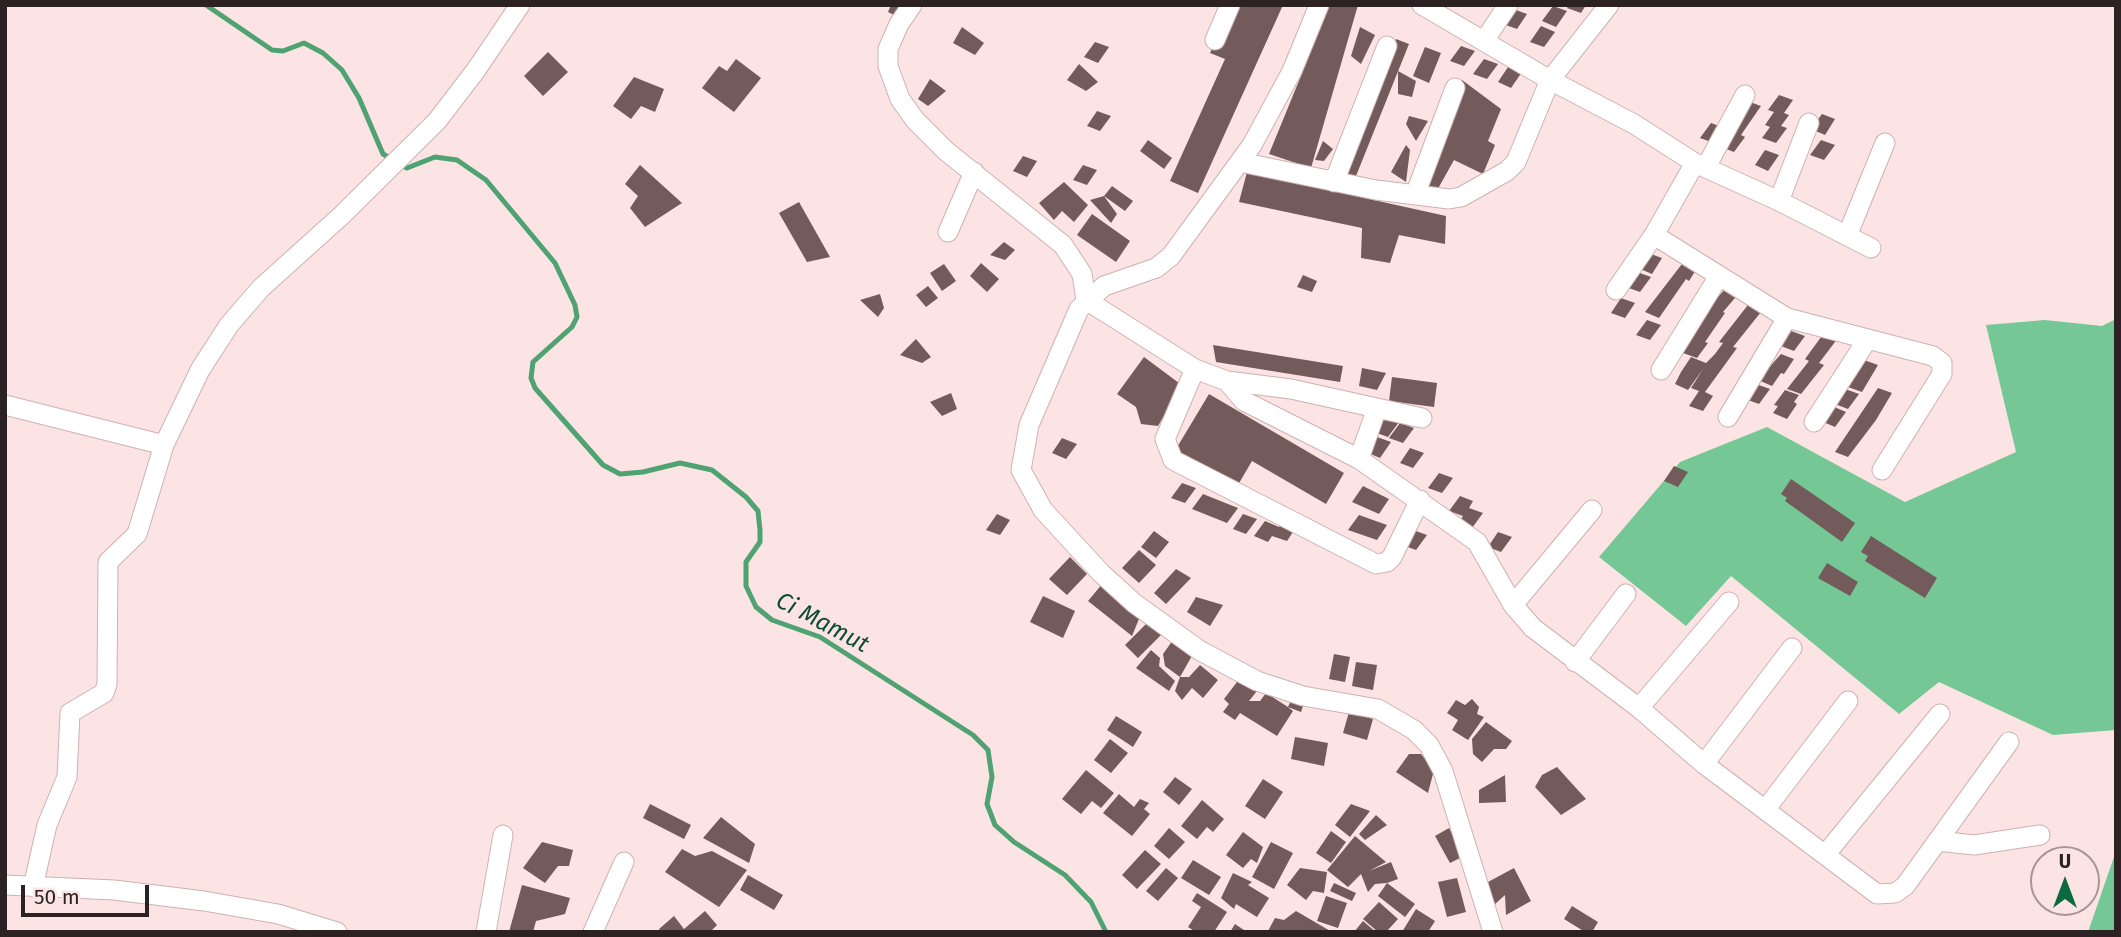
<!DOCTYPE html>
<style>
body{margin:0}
#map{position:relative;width:2121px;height:937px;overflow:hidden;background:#fce4e4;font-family:"Fira Sans",sans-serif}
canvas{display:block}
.frame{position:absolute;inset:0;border:7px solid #2d2223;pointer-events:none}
.north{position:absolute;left:2030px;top:846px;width:70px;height:70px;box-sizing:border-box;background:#fce4e4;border:2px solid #a99697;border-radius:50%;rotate:0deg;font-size:19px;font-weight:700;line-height:28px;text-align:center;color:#2d2223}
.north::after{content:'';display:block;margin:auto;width:24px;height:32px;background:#0b6a3e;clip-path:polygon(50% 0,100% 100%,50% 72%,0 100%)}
.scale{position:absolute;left:21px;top:885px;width:128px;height:32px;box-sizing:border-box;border:4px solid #2d2223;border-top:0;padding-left:9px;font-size:21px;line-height:24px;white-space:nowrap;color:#2d2223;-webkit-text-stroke:5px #fce4e4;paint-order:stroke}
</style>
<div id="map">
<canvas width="2121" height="937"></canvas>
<div class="frame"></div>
<div class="north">U</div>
<div class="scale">50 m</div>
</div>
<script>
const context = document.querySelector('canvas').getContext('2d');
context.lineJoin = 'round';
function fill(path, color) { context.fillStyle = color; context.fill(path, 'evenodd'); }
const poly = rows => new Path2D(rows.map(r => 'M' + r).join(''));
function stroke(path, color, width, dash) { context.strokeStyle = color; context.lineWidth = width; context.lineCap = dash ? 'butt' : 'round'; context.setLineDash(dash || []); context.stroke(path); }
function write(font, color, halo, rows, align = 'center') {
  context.font = font + ' "Fira Sans",sans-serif'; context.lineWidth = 7; context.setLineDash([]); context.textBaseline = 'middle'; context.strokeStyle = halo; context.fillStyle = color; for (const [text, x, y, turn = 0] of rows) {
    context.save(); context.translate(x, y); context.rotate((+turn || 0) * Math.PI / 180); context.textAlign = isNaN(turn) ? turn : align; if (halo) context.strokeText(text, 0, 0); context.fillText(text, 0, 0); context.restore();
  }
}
fill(poly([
 [2116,319,2116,730,2053,735,1939,682,1899,714,1731,576,1686,626,1599,557,1680,462,1767,427,1905,502,2016,452,1986,325,2045,320,2102,326],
 [2116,851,2116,932,2088,932]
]), '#75c896');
stroke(poly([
 [206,5,272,50,283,51,304,43,323,53,342,70,359,98,383,154,407,168,435,157,457,160,486,180,555,263,575,305,577,317,572,327,533,362,531,378,535,388,603,465,620,474,643,472,680,463,712,470,746,497,758,511,760,530,760,542,746,562,746,586,756,607,772,620,820,637,973,735,988,750,992,777,987,804,995,825,1014,842,1065,875,1091,902,1106,932]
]), '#4fa272', 5);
fill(poly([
 [891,5,904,5,898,17,888,12],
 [1232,5,1283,5,1198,193,1170,181,1225,59,1210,53],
 [1330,5,1358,5,1311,168,1269,154],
 [1569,5,1586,5,1581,13,1567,8],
 [1553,6,1567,11,1556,27,1542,21],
 [1513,9,1527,14,1517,29,1503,24],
 [1541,26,1555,32,1544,47,1530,42],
 [962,27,984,43,975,55,953,43],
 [1360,27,1375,35,1361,64,1351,56],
 [1396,39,1409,44,1354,181,1341,176],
 [1095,42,1109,47,1098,63,1084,57],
 [1461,46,1475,51,1464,66,1450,61],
 [1425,47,1441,53,1429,83,1413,76],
 [548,52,568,72,543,96,524,76],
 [736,59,761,78,734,112,702,88,719,66,727,71],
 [1484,59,1498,64,1487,79,1473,74],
 [1079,64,1098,82,1086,91,1067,80],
 [1508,67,1522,72,1511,88,1498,82],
 [1398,71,1416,81,1412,97,1398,94],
 [634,77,664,89,655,112,641,106,631,119,613,106],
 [930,79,946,91,928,106,918,99],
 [1462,80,1501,109,1488,141,1495,145,1483,174,1454,160,1435,194,1420,190],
 [1779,95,1793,100,1784,113,1789,115,1781,126,1787,128,1776,143,1762,138,1770,127,1765,125,1774,112,1768,110],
 [1747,101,1761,106,1741,135,1745,137,1734,152,1721,147],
 [1097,111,1111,116,1100,131,1087,126],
 [1822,114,1835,119,1825,135,1811,129],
 [1409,116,1428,121,1416,141,1406,124],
 [1711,123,1725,128,1714,143,1700,138],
 [1148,140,1172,158,1164,169,1140,151],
 [1821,140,1835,145,1824,160,1810,155],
 [1323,141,1333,149,1324,161,1315,160],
 [1406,145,1410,150,1406,182,1391,172],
 [1765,150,1779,155,1768,171,1755,165],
 [1023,156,1037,161,1027,177,1013,171],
 [640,165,682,203,645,227,630,208,638,196,625,184],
 [1083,165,1097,170,1087,185,1073,180],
 [1247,172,1446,216,1445,244,1399,235,1390,263,1361,258,1362,228,1239,202],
 [1064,182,1088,205,1074,222,1062,211,1054,220,1039,203],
 [1112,186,1133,201,1125,211,1104,196],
 [1104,196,1117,214,1111,223,1090,200],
 [799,202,830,257,807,262,779,213],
 [1092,214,1130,241,1116,262,1077,235],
 [1004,242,1015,250,1005,260,990,255],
 [1648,253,1662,258,1652,274,1638,268],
 [1685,260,1699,265,1689,281,1686,279,1659,318,1645,312],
 [981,263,999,279,987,292,970,276],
 [944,264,956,281,942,291,930,273],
 [1637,272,1651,277,1640,292,1626,287],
 [1303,275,1317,281,1312,292,1297,287],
 [928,286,938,298,926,307,916,295],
 [1727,287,1740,292,1723,312,1725,313,1705,342,1708,343,1697,358,1683,353,1710,310,1707,309],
 [880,294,884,308,878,317,860,300],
 [1621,298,1635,303,1625,318,1611,313],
 [1751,301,1765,307,1733,347,1737,348,1705,392,1713,396,1703,411,1689,406,1699,391,1691,388,1703,369,1688,390,1675,384,1681,372,1691,357,1706,363,1715,354,1723,343,1719,342],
 [1647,320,1661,325,1650,340,1636,335],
 [1791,331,1805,336,1794,351,1781,346],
 [1824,333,1838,338,1819,363,1824,365,1801,394,1787,389,1809,361,1805,359],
 [916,339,931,357,922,363,900,355],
 [1213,345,1343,366,1340,382,1216,362],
 [1781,354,1794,359,1784,374,1781,373,1772,386,1758,380],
 [1144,357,1179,383,1175,397,1158,426,1141,424,1136,407,1117,394],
 [1864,360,1878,365,1862,392,1848,387],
 [1362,368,1386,373,1377,390,1359,386],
 [1392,377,1437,383,1434,407,1389,401],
 [1756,384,1770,389,1759,404,1745,399],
 [1878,388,1892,393,1876,420,1848,457,1835,452],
 [1845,389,1859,394,1848,409,1835,404],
 [1785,390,1799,395,1794,402,1797,404,1787,419,1773,413,1778,406,1774,405],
 [951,393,957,409,942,416,930,402],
 [1209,394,1344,473,1326,504,1252,461,1235,490,1173,454],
 [1832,406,1846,412,1835,427,1821,421],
 [1385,417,1399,422,1388,437,1374,432],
 [1400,423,1414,428,1403,443,1389,438],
 [1377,437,1391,442,1380,458,1366,452],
 [1062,438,1077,444,1066,459,1052,453],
 [1410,448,1424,453,1413,468,1400,463],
 [1674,466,1688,472,1678,487,1664,481],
 [1439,473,1453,478,1442,493,1428,488],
 [1791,479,1855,523,1842,542,1785,501,1787,498,1781,494],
 [1182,483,1196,488,1185,503,1171,498],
 [1363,486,1389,499,1379,514,1352,502],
 [1203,494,1238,508,1227,523,1192,509],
 [1460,496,1473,501,1469,508,1483,513,1472,528,1460,521,1463,516,1449,511],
 [997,514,1010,520,1000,535,986,530],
 [1243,514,1257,519,1246,534,1233,529],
 [1359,515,1387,525,1377,540,1348,530],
 [1265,521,1279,527,1284,521,1297,526,1287,541,1272,536,1268,542,1254,536],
 [1413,530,1427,535,1416,550,1402,545],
 [1154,531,1169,542,1156,558,1141,547],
 [1498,532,1512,537,1501,552,1488,547],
 [1871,536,1937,578,1925,598,1865,561,1868,556,1861,552],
 [1139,550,1156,565,1139,583,1122,568],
 [1070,557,1087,574,1067,595,1049,579],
 [1827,563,1858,582,1850,596,1818,578],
 [1176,569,1191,578,1166,604,1154,593],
 [1103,583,1141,614,1132,636,1088,601],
 [1043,596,1075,611,1063,638,1030,622],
 [1196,597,1223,605,1210,626,1187,612],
 [1149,621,1162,634,1138,658,1125,645],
 [1173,640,1193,654,1180,677,1189,677,1200,665,1218,680,1203,698,1192,688,1182,700,1175,691,1180,677,1165,666,1163,654],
 [1151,650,1160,658,1159,666,1175,681,1169,691,1136,668],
 [1334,654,1350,657,1345,682,1329,679],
 [1356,662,1377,665,1373,690,1352,686],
 [1240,678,1257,691,1249,701,1260,701,1266,693,1288,707,1292,698,1304,703,1301,712,1288,707,1293,711,1277,736,1240,713,1235,720,1223,712,1229,704,1224,699],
 [1472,699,1479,707,1477,714,1484,717,1468,740,1452,730,1458,720,1447,713,1456,700,1465,705],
 [1349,712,1373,719,1367,740,1343,733],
 [1116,716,1142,732,1133,747,1107,730],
 [1486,722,1512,741,1506,749,1494,749,1482,762,1473,754,1472,739],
 [1295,737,1328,743,1324,766,1291,759],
 [1110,739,1128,753,1111,773,1094,760],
 [1409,754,1421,754,1434,770,1428,793,1396,772],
 [1557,767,1586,799,1561,815,1535,787,1542,775],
 [1086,770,1114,793,1101,808,1092,801,1081,814,1062,799],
 [1505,775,1506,802,1479,803,1479,790],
 [1175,777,1192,789,1179,805,1163,792],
 [1263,779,1283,792,1265,819,1245,806],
 [1119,794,1134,807,1140,799,1149,803,1144,809,1150,814,1132,836,1103,813],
 [1202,800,1224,819,1213,832,1207,827,1197,839,1181,826],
 [650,804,691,825,684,839,643,818],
 [1351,804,1370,811,1350,837,1335,825],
 [1376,815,1387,825,1365,840,1359,834],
 [721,817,755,844,749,863,703,838],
 [1169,828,1185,842,1169,859,1154,846],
 [1449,828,1464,856,1450,863,1435,836],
 [1331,831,1346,842,1331,863,1316,853],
 [1243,832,1263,847,1257,863,1251,859,1243,868,1226,855],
 [1355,836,1386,862,1369,871,1391,862,1398,879,1387,883,1415,904,1405,917,1378,896,1387,883,1375,884,1368,892,1361,874,1348,887,1327,870],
 [542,842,573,850,569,866,558,866,545,883,523,868],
 [1271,842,1293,853,1274,889,1252,877],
 [682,849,695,856,712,851,747,870,719,907,665,872],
 [1145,850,1161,864,1137,889,1122,875],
 [1193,860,1221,877,1209,895,1181,878],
 [1166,868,1178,878,1158,901,1146,891],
 [1300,868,1327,872,1324,893,1313,891,1306,900,1287,885],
 [1514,868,1531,901,1506,915,1505,895,1494,905,1488,882],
 [1233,873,1252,882,1248,885,1269,898,1257,917,1236,904,1234,909,1221,898],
 [748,875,783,895,774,910,740,890],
 [1457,878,1466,912,1447,917,1438,882],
 [1334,883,1356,893,1352,901,1330,891],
 [522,885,570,898,565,914,536,921,533,932,509,932],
 [1197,893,1227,912,1214,932,1196,932,1188,927,1201,907,1192,901],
 [1326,896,1347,903,1338,928,1317,921],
 [1379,902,1398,919,1386,932,1378,932,1363,919],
 [1572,906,1598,922,1592,932,1585,932,1564,919],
 [1416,909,1435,921,1428,932,1402,932],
 [705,911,717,925,710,932,661,932,659,929,674,916,684,929],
 [1296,911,1332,932,1268,931,1275,918,1284,920],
 [1363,921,1376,932,1354,932],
 [1235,924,1247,932,1230,932]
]), '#735a5b');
const minor = poly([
 [912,5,899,24,888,49,888,66,900,99,915,120,946,151,1063,245,1082,274,1086,300,1195,369,1227,381,1291,389,1422,418],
 [1319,5,1292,71,1252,145,1171,256,1156,268,1104,286,1079,309,1029,425,1021,470,1043,510,1101,573,1134,603,1199,650,1257,681,1303,696,1378,709,1414,730,1429,745,1443,771,1493,932],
 [1422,5,1550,80,1634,124,1695,163,1779,201,1871,248],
 [1215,40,1230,5],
 [1484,41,1508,5],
 [1240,162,1376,190,1449,199,1461,197,1507,171,1516,162,1550,80,1609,5],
 [1695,163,1654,235,1787,318,1933,356,1942,363,1942,374,1882,470],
 [1706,167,1745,95],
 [1334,182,1387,46],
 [1415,195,1455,88],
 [1779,201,1809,123],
 [948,232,974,172],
 [1847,236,1885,143],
 [1616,290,1654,235],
 [1195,369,1165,439,1173,460,1376,564,1387,562,1392,557,1420,500],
 [1661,370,1719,276],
 [1227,381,1244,401,1359,459,1477,542,1513,605,1533,628,1639,708,1704,764,1877,894,1895,893,1905,886,2009,742],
 [5,405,164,445],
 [1728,417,1787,318],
 [1814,422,1867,340],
 [1359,459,1377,408],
 [1513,605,1592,510],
 [1575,662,1626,594],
 [1639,708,1729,602],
 [1704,764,1792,648],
 [1765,810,1848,701],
 [1938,841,1974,845,2040,835],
 [1825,855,1940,714],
 [5,885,114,890,204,901,278,914,337,932],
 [33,887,47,825,67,777,70,713,104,693,107,684,108,562,137,534,164,445,200,370,229,325,261,288,342,215,437,121,476,70,520,5],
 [486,932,503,835],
 [593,932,624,862]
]);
stroke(minor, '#ceb1b2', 21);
stroke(minor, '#fff', 19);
write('italic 24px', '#0d4e2e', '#fce4e4', [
 ["Ci Mamut",822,623,28]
]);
</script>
